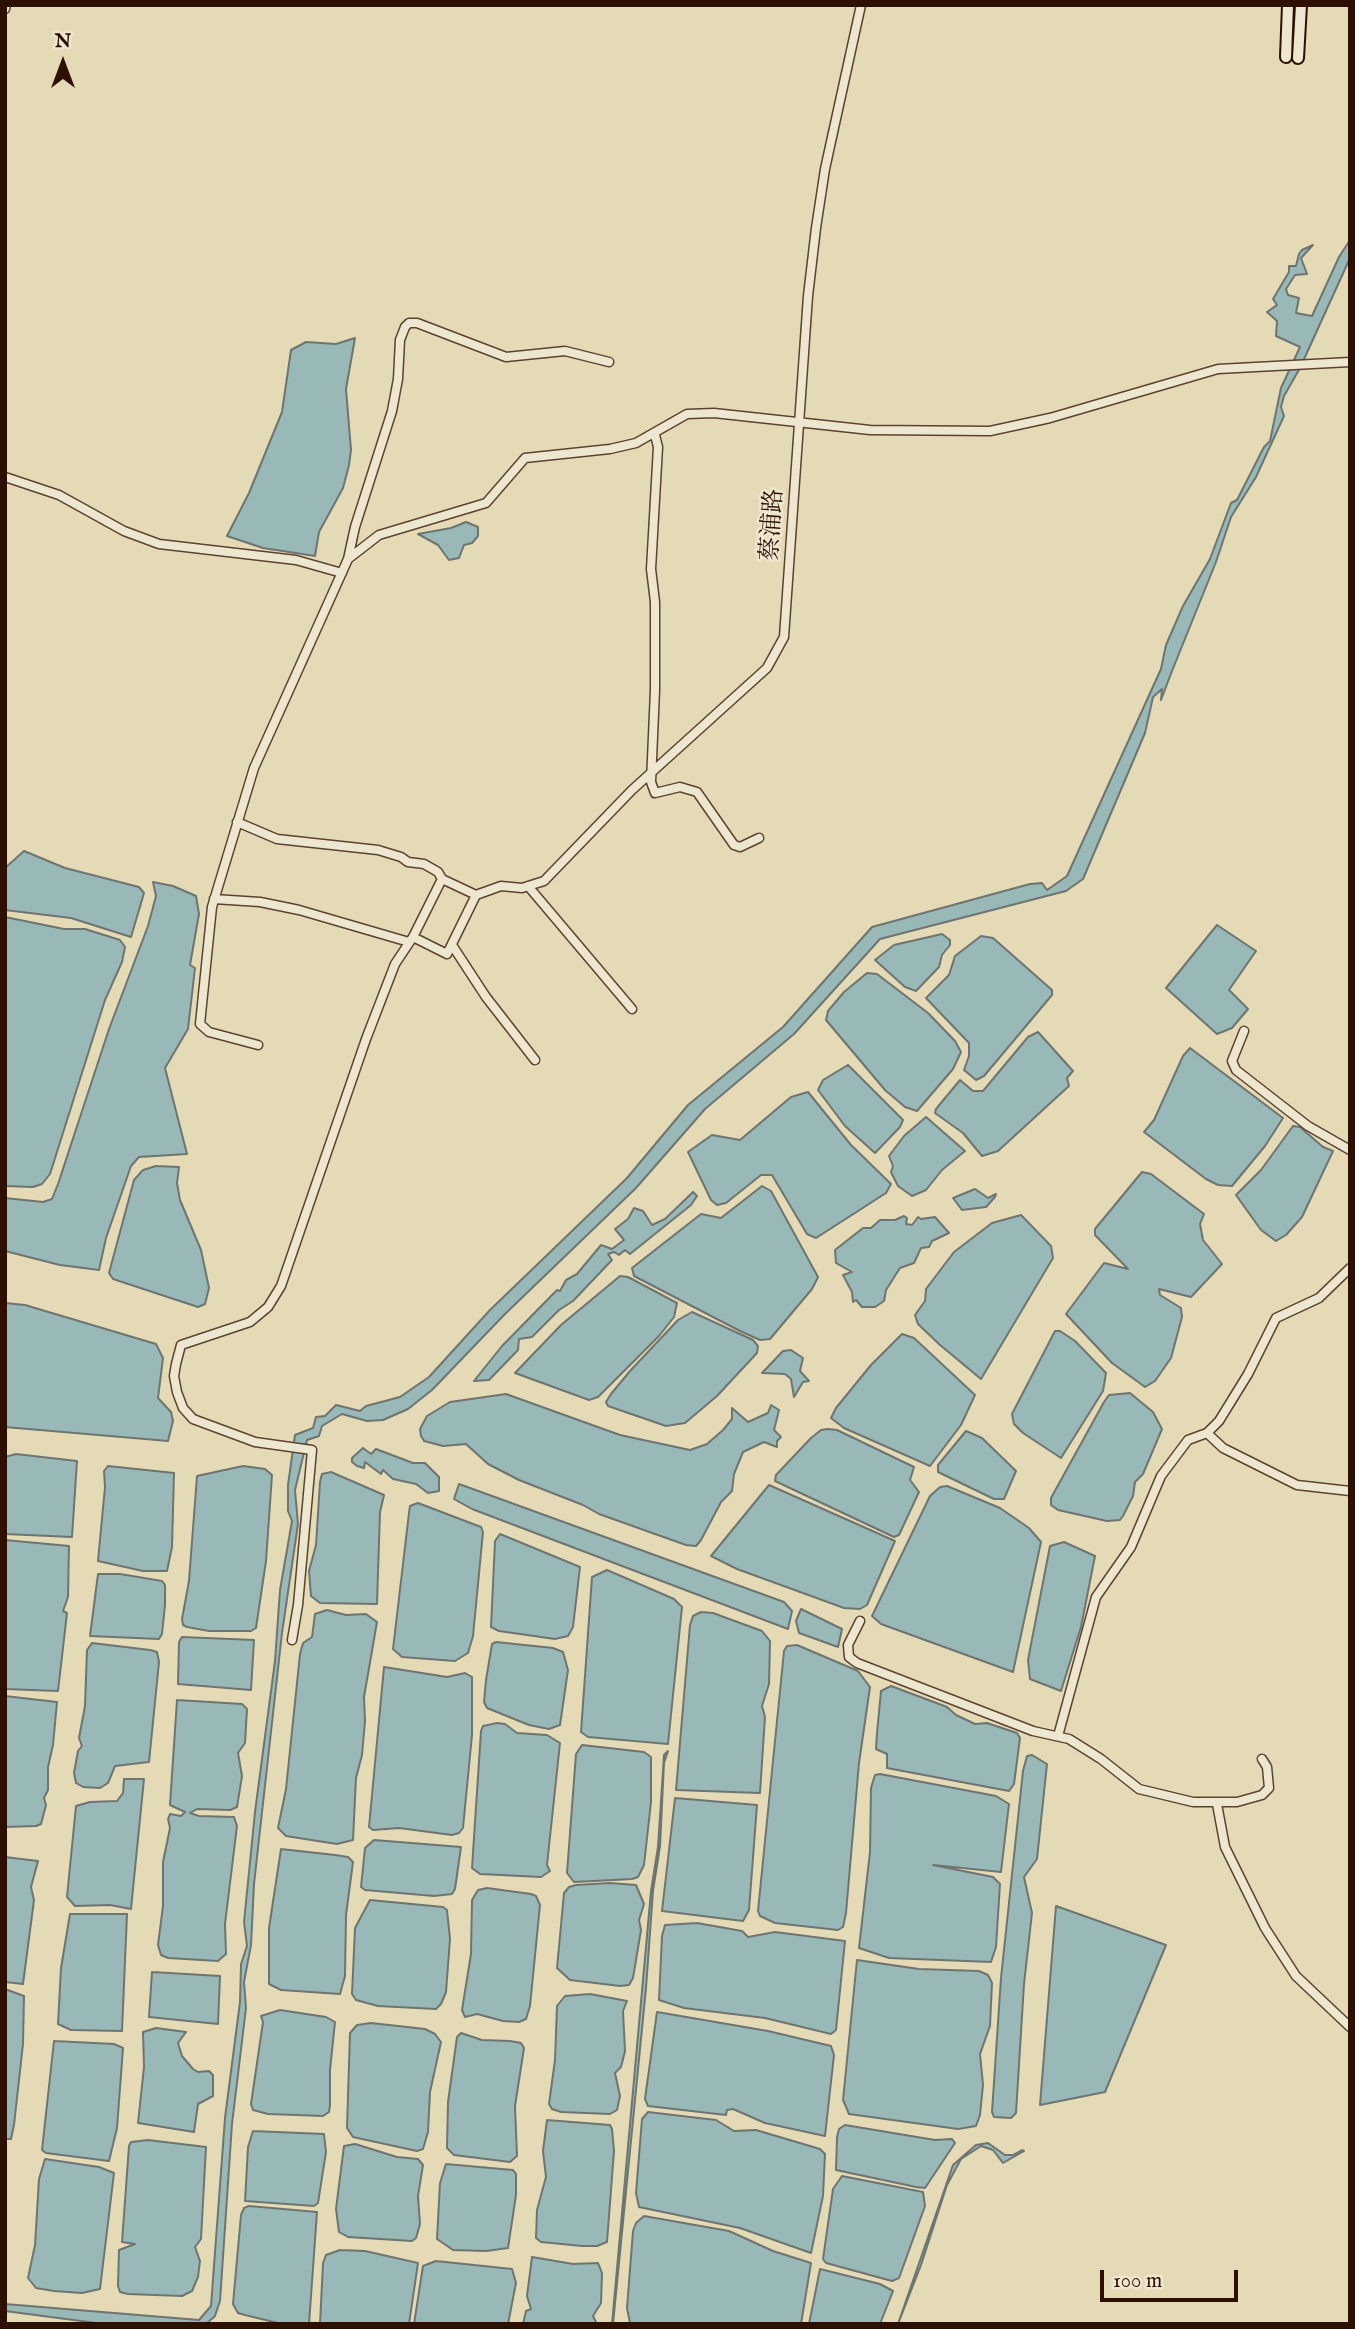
<!DOCTYPE html>
<meta charset="utf-8">
<style>
body{margin:0}
#map{position:relative;width:1355px;height:2329px;overflow:hidden;background:#e5dab6;font-family:"IM FELL English",serif}
canvas{display:block}
.frame{position:absolute;inset:0;border:7px solid #2e1003;pointer-events:none}
.north{position:absolute;left:28px;top:28px;width:70px;height:70px;-webkit-text-stroke:5px #eee7d0;paint-order:stroke;rotate:0deg;font-size:19px;font-weight:700;line-height:28px;text-align:center;color:#2e1003}
.north::after{content:'';display:block;margin:auto;width:24px;height:32px;background:#2e1003;clip-path:polygon(50% 0,100% 100%,50% 72%,0 100%)}
.scale{position:absolute;left:1100px;top:2270px;width:138px;height:32px;box-sizing:border-box;border:4px solid #2e1003;border-top:0;padding-left:9px;font-size:21px;line-height:24px;white-space:nowrap;color:#2e1003;-webkit-text-stroke:5px #eee7d0;paint-order:stroke}
</style>
<div id="map">
<canvas width="1355" height="2329"></canvas>
<div class="frame"></div>
<div class="north">N</div>
<div class="scale">100 m</div>
</div>
<script>
const context = document.querySelector('canvas').getContext('2d');
context.lineJoin = 'round';
function fill(path, color) { context.fillStyle = color; context.fill(path, 'evenodd'); }
const poly = rows => new Path2D(rows.map(r => 'M' + r).join(''));
function stroke(path, color, width, dash) { context.strokeStyle = color; context.lineWidth = width; context.lineCap = dash ? 'butt' : 'round'; context.setLineDash(dash || []); context.stroke(path); }
function write(font, color, halo, rows, align = 'center') {
  context.font = font + ' "IM FELL English","Noto Serif SC",serif'; context.lineWidth = 5; context.setLineDash([]); context.textBaseline = 'middle'; context.strokeStyle = halo; context.fillStyle = color; for (const [text, x, y, turn = 0] of rows) {
    context.save(); context.translate(x, y); context.rotate((+turn || 0) * Math.PI / 180); context.textAlign = isNaN(turn) ? turn : align; if (halo) context.strokeText(text, 0, 0); context.fillText(text, 0, 0); context.restore();
  }
}
const water = poly([
 [1350,240,1350,258,1300,368,1284,396,1281,407,1284,416,1256,477,1231,517,1216,562,1172,671,1161,700,1162,689,1153,697,1145,733,1083,879,1066,891,880,939,794,1034,705,1109,636,1188,505,1314,432,1390,408,1409,383,1420,367,1421,342,1414,322,1426,319,1436,307,1440,295,1490,298,1524,282,1633,254,1884,251,1945,244,1982,246,2008,232,2124,220,2301,215,2316,206,2324,104,2324,5,2311,5,2304,199,2320,211,2306,225,2118,240,2002,241,1964,247,1946,244,1922,255,1812,275,1661,280,1590,292,1521,288,1511,288,1485,295,1435,313,1428,316,1417,325,1416,336,1405,360,1411,366,1406,400,1397,429,1377,490,1310,627,1178,688,1105,783,1027,872,927,1030,884,1042,883,1047,890,1067,876,1161,669,1166,645,1183,606,1210,559,1231,503,1237,500,1264,447,1270,441,1281,388,1300,347,1276,336,1277,321,1267,312,1277,305,1273,299,1289,272,1289,266,1296,266,1299,254,1302,250,1313,245,1301,258,1307,274,1295,275,1286,289,1288,295,1299,298,1296,313,1312,316,1339,257,1350,240],
 [355,338,346,389,351,450,349,465,343,488,319,532,315,556,263,548,227,536,249,493,282,412,291,350,306,342,336,344,355,338],
 [466,522,478,527,478,536,472,543,464,545,459,558,449,560,438,545,418,534,451,528,466,522],
 [24,851,65,868,139,887,144,893,131,937,71,918,5,910,5,868,24,851],
 [153,882,173,886,196,896,199,914,190,965,195,968,188,1029,165,1068,187,1154,139,1157,131,1166,106,1238,99,1270,60,1265,5,1251,5,1198,43,1202,52,1199,58,1184,109,1029,148,926,156,896,153,882],
 [5,917,64,929,85,929,120,940,125,947,122,962,105,1000,50,1174,42,1184,33,1187,5,1186,5,917],
 [1217,925,1256,951,1229,990,1248,1009,1232,1028,1217,1034,1166,988,1217,925],
 [942,934,950,940,950,945,942,955,939,967,916,991,905,987,875,960,894,945,942,934],
 [981,936,993,938,1052,990,1052,995,984,1076,976,1080,964,1070,969,1056,969,1043,926,998,949,975,955,956,981,936],
 [867,973,877,974,928,1013,955,1041,961,1052,953,1069,917,1111,905,1107,885,1090,826,1020,828,1011,844,992,867,973],
 [1038,1032,1073,1071,1067,1078,1069,1086,998,1151,982,1156,963,1133,935,1113,936,1109,960,1080,973,1091,983,1091,1028,1037,1038,1032],
 [1190,1048,1283,1118,1265,1146,1232,1186,1218,1185,1206,1179,1144,1132,1154,1120,1183,1056,1190,1048],
 [848,1065,903,1120,900,1127,875,1153,845,1126,818,1090,823,1080,848,1065],
 [808,1092,851,1145,891,1184,886,1193,816,1238,807,1234,772,1175,761,1175,726,1203,717,1205,711,1200,688,1152,712,1135,740,1140,791,1097,808,1092],
 [926,1117,965,1151,942,1170,926,1190,912,1196,898,1186,891,1172,893,1166,889,1156,904,1136,926,1117],
 [1293,1126,1300,1127,1323,1147,1333,1151,1302,1217,1286,1235,1276,1241,1261,1230,1236,1195,1261,1170,1293,1126],
 [156,1166,179,1167,177,1183,180,1200,201,1250,209,1288,205,1304,198,1307,113,1279,109,1273,134,1180,143,1170,156,1166],
 [1142,1172,1151,1174,1204,1214,1200,1224,1203,1240,1222,1264,1191,1297,1159,1289,1160,1295,1181,1308,1182,1317,1171,1358,1155,1381,1145,1387,1112,1363,1066,1314,1104,1263,1128,1269,1095,1235,1095,1229,1142,1172],
 [762,1186,771,1191,818,1277,812,1289,770,1339,760,1340,740,1331,634,1276,632,1268,701,1214,721,1218,762,1186],
 [975,1189,988,1198,996,1194,995,1197,986,1207,962,1210,953,1198,975,1189],
 [693,1192,697,1196,691,1205,630,1254,625,1250,619,1255,614,1252,608,1254,612,1260,573,1301,559,1310,532,1337,519,1339,518,1350,489,1380,474,1381,502,1346,557,1290,560,1291,566,1280,577,1274,601,1245,612,1249,624,1240,615,1229,628,1219,634,1208,643,1211,652,1225,665,1219,693,1192],
 [1021,1215,1051,1246,1053,1258,981,1379,940,1345,918,1324,915,1315,925,1301,926,1289,954,1252,992,1223,1021,1215],
 [904,1216,907,1218,906,1224,912,1225,918,1217,921,1219,935,1217,949,1233,932,1241,929,1247,921,1248,914,1263,900,1268,886,1290,884,1301,875,1307,862,1307,856,1300,853,1302,852,1292,843,1275,852,1272,836,1263,835,1250,863,1228,871,1228,880,1220,895,1220,904,1216],
 [620,1276,628,1277,677,1303,674,1317,659,1336,598,1397,589,1400,515,1373,561,1325,620,1276],
 [5,1303,25,1305,156,1344,163,1358,158,1398,171,1412,173,1421,168,1441,5,1427,5,1303],
 [692,1312,753,1340,758,1346,757,1353,717,1396,685,1423,666,1426,608,1406,606,1402,611,1394,630,1371,678,1320,692,1312],
 [1055,1331,1060,1331,1075,1341,1106,1373,1103,1391,1061,1458,1023,1433,1014,1424,1012,1414,1055,1331],
 [902,1334,914,1338,975,1395,961,1425,930,1466,844,1428,831,1418,836,1408,871,1365,902,1334],
 [791,1350,803,1358,800,1371,809,1381,803,1382,794,1397,791,1379,785,1374,762,1373,783,1351,791,1350],
 [1130,1393,1153,1412,1162,1429,1143,1474,1135,1482,1133,1496,1123,1516,1120,1520,1107,1521,1058,1510,1051,1505,1051,1498,1104,1402,1109,1395,1130,1393],
 [506,1394,620,1435,690,1450,707,1444,723,1430,732,1419,732,1408,748,1422,768,1413,771,1405,779,1410,774,1430,781,1437,777,1441,777,1447,764,1442,743,1452,734,1474,732,1491,721,1502,701,1540,696,1546,686,1545,599,1514,583,1505,519,1480,488,1464,466,1444,443,1446,424,1441,421,1436,420,1429,427,1416,450,1402,506,1394],
 [828,1429,837,1430,914,1467,910,1480,919,1492,899,1535,894,1537,775,1481,776,1475,811,1438,821,1430,828,1429],
 [966,1431,982,1438,1016,1471,1004,1499,994,1499,938,1472,938,1465,966,1431],
 [363,1448,371,1454,376,1449,413,1463,425,1463,439,1477,439,1491,428,1493,416,1484,393,1479,383,1470,381,1474,365,1462,364,1468,357,1466,352,1462,352,1458,363,1448],
 [16,1454,77,1461,72,1537,5,1534,5,1457,16,1454],
 [108,1466,174,1473,172,1547,167,1571,143,1571,98,1561,105,1487,104,1471,108,1466],
 [243,1466,265,1469,272,1475,266,1561,256,1628,251,1631,209,1631,187,1627,183,1625,182,1619,189,1581,197,1476,243,1466],
 [331,1472,384,1495,380,1512,377,1604,320,1603,311,1596,309,1571,316,1545,320,1482,322,1474,331,1472],
 [459,1484,784,1602,792,1611,788,1629,472,1509,454,1499,459,1484],
 [769,1485,895,1541,867,1605,860,1609,844,1608,737,1569,711,1556,769,1485],
 [947,1486,1000,1508,1029,1528,1041,1542,1013,1672,881,1624,872,1616,930,1496,940,1487,947,1486],
 [418,1503,481,1527,483,1532,473,1636,468,1653,455,1661,402,1657,393,1649,409,1513,410,1506,418,1503],
 [500,1534,580,1567,573,1627,568,1636,555,1639,499,1631,491,1627,495,1541,500,1534],
 [5,1540,69,1546,68,1597,63,1611,67,1613,58,1691,5,1689,5,1540],
 [1064,1542,1095,1556,1081,1627,1061,1691,1030,1679,1028,1660,1050,1546,1064,1542],
 [607,1570,674,1599,682,1607,668,1744,588,1737,581,1732,592,1577,607,1570],
 [98,1574,120,1574,162,1581,165,1585,165,1605,162,1634,159,1639,90,1636,98,1574],
 [801,1609,842,1629,838,1647,799,1633,796,1621,801,1609],
 [327,1610,346,1615,366,1614,377,1622,364,1697,365,1721,362,1755,356,1778,353,1840,337,1844,286,1836,278,1828,286,1789,300,1654,303,1643,312,1637,315,1614,327,1610],
 [701,1612,713,1613,762,1631,770,1641,769,1684,762,1706,765,1717,760,1793,676,1790,690,1625,693,1616,701,1612],
 [182,1637,254,1640,251,1690,178,1684,179,1642,182,1637],
 [496,1642,553,1648,563,1652,568,1670,560,1725,549,1729,529,1725,487,1708,484,1702,486,1680,492,1644,496,1642],
 [92,1643,150,1650,157,1652,159,1662,149,1762,115,1766,108,1783,100,1788,83,1787,76,1783,74,1773,78,1751,82,1746,79,1738,85,1706,87,1650,92,1643],
 [797,1645,858,1671,870,1687,859,1763,846,1913,843,1927,838,1930,775,1923,760,1916,758,1911,784,1651,787,1646,797,1645],
 [384,1667,447,1677,465,1673,472,1677,472,1735,463,1828,459,1833,452,1835,399,1828,373,1830,369,1827,384,1667],
 [891,1686,947,1707,956,1715,975,1724,987,1723,1017,1733,1020,1738,1014,1784,1009,1791,887,1768,887,1754,876,1749,877,1733,881,1691,891,1686],
 [5,1696,57,1702,53,1745,48,1767,48,1790,44,1798,46,1805,41,1824,36,1826,5,1827,5,1696],
 [177,1700,242,1704,247,1709,245,1743,238,1753,242,1776,237,1807,230,1810,197,1809,190,1813,199,1816,234,1817,237,1826,225,1924,226,1954,218,1961,168,1958,161,1955,158,1945,163,1906,163,1862,170,1828,168,1819,170,1814,181,1816,185,1812,170,1805,177,1700],
 [497,1723,505,1724,517,1733,547,1735,560,1743,547,1865,550,1871,541,1877,480,1874,472,1868,481,1731,483,1726,497,1723],
 [582,1745,644,1752,651,1757,651,1802,644,1865,638,1877,632,1879,574,1882,567,1873,576,1754,582,1745],
 [668,1751,664,1763,660,1846,653,1891,646,1988,613,2324,612,2324,651,1891,658,1847,664,1755,668,1751],
 [1032,1755,1047,1764,1037,1859,1024,1877,1032,1913,1024,1984,1016,2113,1011,2118,994,2117,992,2112,1001,1978,1023,1771,1027,1756,1032,1755],
 [880,1774,996,1796,1009,1804,1001,1872,933,1865,993,1877,1000,1884,996,1947,991,1962,889,1958,859,1948,870,1852,871,1788,875,1775,880,1774],
 [124,1779,144,1779,131,1909,110,1905,75,1906,67,1897,76,1806,90,1802,117,1801,123,1793,124,1779],
 [675,1798,757,1805,749,1910,743,1921,662,1911,675,1798],
 [374,1840,461,1847,455,1889,452,1894,434,1896,365,1890,361,1887,365,1848,374,1840],
 [281,1849,335,1855,348,1857,353,1862,346,1915,345,1976,340,1994,281,1990,269,1984,269,1928,281,1849],
 [5,1857,38,1861,31,1887,34,1900,23,1984,5,1982,5,1857],
 [610,1883,636,1885,644,1904,639,1920,641,1930,633,1978,629,1985,620,1986,570,1980,557,1968,564,1893,569,1887,576,1885,610,1883],
 [487,1888,531,1894,536,1896,540,1905,530,2006,526,2019,519,2022,503,2021,477,2014,465,2017,462,2010,471,1954,472,1900,478,1890,487,1888],
 [370,1900,443,1907,447,1910,450,1939,446,1992,441,2004,436,2009,378,2006,356,2000,352,1994,355,1928,370,1900],
 [1056,1906,1166,1945,1105,2092,1040,2105,1056,1906],
 [70,1914,127,1914,122,2031,71,2030,58,2024,61,1968,70,1914],
 [697,1923,742,1931,748,1937,775,1932,845,1941,836,2030,831,2034,765,2018,684,2008,659,2000,662,1936,665,1925,697,1923],
 [857,1960,919,1969,979,1971,988,1975,992,1983,990,2026,980,2054,983,2085,980,2115,976,2126,958,2129,849,2114,843,2100,857,1960],
 [152,1972,220,1976,218,2024,149,2017,152,1972],
 [5,1989,24,1996,23,2044,14,2125,11,2139,5,2139,5,1989],
 [590,1994,627,2001,623,2011,625,2051,621,2067,615,2073,620,2096,617,2110,610,2114,561,2112,552,2109,549,2104,555,2060,557,2006,565,1996,590,1994],
 [280,2010,326,2017,335,2022,330,2070,330,2105,329,2112,323,2116,268,2114,253,2110,251,2104,263,2022,261,2016,280,2010],
 [657,2012,768,2031,831,2046,834,2055,825,2136,765,2123,733,2109,727,2110,726,2115,648,2106,645,2099,657,2012],
 [371,2023,425,2029,435,2034,441,2042,430,2092,428,2132,423,2149,417,2151,353,2137,347,2128,350,2033,357,2025,371,2023],
 [156,2028,186,2032,178,2043,182,2056,193,2069,198,2072,209,2071,213,2075,213,2096,198,2104,194,2132,138,2123,144,2067,143,2032,156,2028],
 [461,2033,482,2040,510,2041,521,2043,524,2048,515,2106,517,2156,510,2162,454,2155,447,2148,448,2102,457,2037,461,2033],
 [54,2041,114,2044,123,2048,117,2128,109,2161,46,2153,42,2150,54,2041],
 [648,2112,716,2120,734,2131,756,2130,820,2149,825,2154,823,2196,811,2253,740,2228,639,2207,636,2193,642,2119,648,2112],
 [547,2120,610,2125,612,2129,614,2151,607,2242,597,2246,582,2246,541,2242,536,2238,537,2210,546,2177,543,2151,547,2120],
 [845,2125,935,2140,952,2139,955,2143,925,2188,916,2187,836,2170,837,2137,839,2129,845,2125],
 [253,2131,324,2134,326,2152,318,2203,314,2206,245,2201,248,2147,253,2131],
 [148,2140,206,2147,201,2239,195,2247,200,2261,198,2277,192,2291,182,2296,128,2294,120,2292,118,2286,119,2250,135,2244,122,2242,129,2146,131,2142,148,2140],
 [988,2143,1005,2155,1013,2155,1022,2150,1024,2151,1003,2163,993,2150,981,2146,961,2159,947,2185,921,2265,898,2324,953,2165,976,2145,988,2143],
 [355,2144,397,2157,418,2159,423,2165,418,2196,420,2224,416,2238,412,2241,348,2237,339,2232,336,2209,344,2146,355,2144],
 [45,2159,99,2167,114,2173,100,2289,82,2293,54,2291,36,2288,28,2278,35,2245,39,2179,45,2159],
 [446,2164,513,2170,516,2174,516,2195,508,2248,486,2251,453,2250,437,2239,440,2183,446,2164],
 [842,2176,923,2192,925,2206,899,2278,892,2281,826,2263,823,2259,833,2189,842,2176],
 [249,2206,317,2212,309,2324,282,2324,245,2315,238,2313,233,2304,241,2215,244,2208,249,2206],
 [644,2216,729,2231,773,2251,811,2263,801,2324,630,2323,627,2308,633,2231,636,2223,644,2216],
 [340,2250,365,2251,418,2263,409,2324,320,2324,323,2263,326,2255,340,2250],
 [532,2257,573,2264,598,2263,602,2273,601,2303,593,2316,597,2324,523,2324,526,2311,531,2309,527,2296,532,2257],
 [436,2261,512,2269,516,2283,508,2324,414,2324,423,2266,436,2261],
 [820,2269,880,2284,893,2291,880,2324,809,2324,820,2269]
]);
fill(water, '#99b8b8');
stroke(water, '#6e7570', 2);
const street = poly([
 [5,9,6,5],
 [655,435,658,447,651,569,655,602,655,690,651,782,655,793,680,787,697,792,734,845,740,847,759,838],
 [5,477,59,495,124,531,159,544,296,560,342,573],
 [348,559,379,535,486,503,525,458,610,449,636,443,687,414,714,413,870,430,990,431,1050,418,1218,369,1350,362],
 [237,822,277,839,378,850,401,857,408,862,424,864,438,872,442,879,476,895,447,954,413,937,442,879],
 [528,886,632,1009],
 [476,895,501,886,522,888,544,881,632,790,767,668,784,637,808,296,816,228,825,169,861,5],
 [214,899,260,902,299,910,409,942],
 [452,945,486,997,535,1060],
 [1244,1031,1232,1061,1236,1070,1308,1126,1350,1150],
 [258,1045,209,1032,200,1024,212,907,254,768,348,559,355,527,392,411,398,379,400,340,405,327,409,323,417,323,506,357,565,351,609,362],
 [1207,1433,1223,1448,1297,1485,1350,1491],
 [860,1621,848,1645,849,1657,857,1663,1033,1731,1069,1739,1101,1759,1139,1789,1193,1802,1237,1802,1262,1795,1269,1788,1267,1767,1262,1759],
 [292,1640,298,1605,312,1450,255,1442,193,1419,183,1408,177,1392,174,1376,176,1364,181,1345,250,1322,268,1307,281,1286,366,1039,395,964,413,937],
 [1058,1736,1096,1597,1131,1547,1161,1476,1188,1440,1207,1433,1219,1421,1248,1374,1276,1318,1319,1298,1350,1268],
 [1217,1804,1225,1847,1265,1928,1296,1976,1350,2027]
]);
const secondary = poly([
 [1286,57,1288,5],
 [1298,58,1301,5]
]);
stroke(street, '#5c4230', 11);
stroke(secondary, '#2e1003', 14);
stroke(street, '#eee7d0', 8);
stroke(secondary, '#eee7d0', 10);
write('24px', '#2e1003', '#eee7d0', [
 ["蔡浦路",774,525,-86]
]);
</script>
